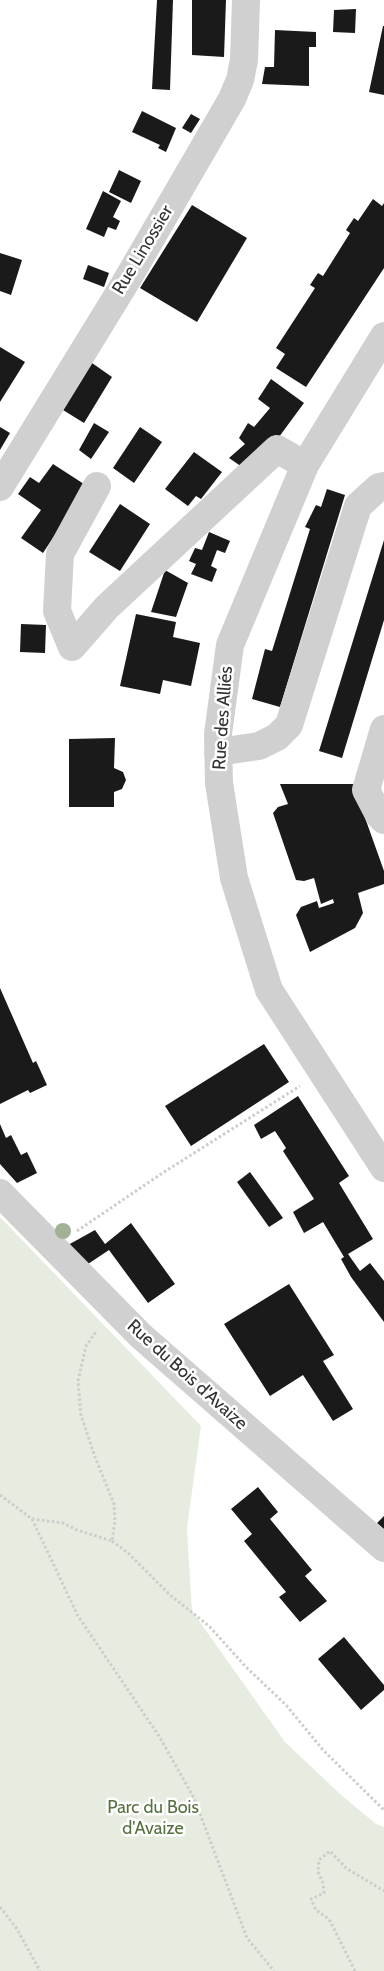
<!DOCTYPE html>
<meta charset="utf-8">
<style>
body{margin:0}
canvas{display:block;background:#fff}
</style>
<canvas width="384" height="1971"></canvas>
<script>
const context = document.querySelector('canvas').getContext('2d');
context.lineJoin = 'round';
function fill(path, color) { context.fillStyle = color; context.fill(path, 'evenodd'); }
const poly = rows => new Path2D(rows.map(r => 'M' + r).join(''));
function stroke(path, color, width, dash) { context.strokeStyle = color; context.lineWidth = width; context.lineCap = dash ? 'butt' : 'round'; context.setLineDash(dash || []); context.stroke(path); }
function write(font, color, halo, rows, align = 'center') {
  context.font = font + ' Cabin,sans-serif'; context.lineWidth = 5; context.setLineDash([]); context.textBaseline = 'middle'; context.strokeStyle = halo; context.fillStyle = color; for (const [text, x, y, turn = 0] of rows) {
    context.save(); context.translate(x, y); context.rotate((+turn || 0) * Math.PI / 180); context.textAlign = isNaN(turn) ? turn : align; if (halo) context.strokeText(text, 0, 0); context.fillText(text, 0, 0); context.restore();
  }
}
fill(poly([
 [0,1217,201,1426,187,1528,192,1611,285,1742,340,1794,376,1824,384,1827,384,1971,0,1971]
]), '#e6ecdf');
fill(poly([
 [157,0,173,0,170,90,152,89],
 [192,0,226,0,224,57,192,55],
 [356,9,355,33,333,32,334,10],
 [383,26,384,26,384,95,369,92],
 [275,30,316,32,316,47,309,47,309,86,262,84,265,67,274,67],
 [142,111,176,128,166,152,158,148,160,145,132,132],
 [191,114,200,119,191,133,182,128],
 [119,170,141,181,131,203,109,192],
 [103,191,121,201,113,217,120,221,116,230,108,227,104,237,86,229],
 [373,199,382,206,384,203,384,268,306,387,276,368,285,354,276,348,315,288,310,285,318,273,323,276,350,233,346,230,354,218,358,221],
 [192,205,247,238,197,322,140,288],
 [0,253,22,260,11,295,0,291],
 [88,265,109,273,104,287,83,279],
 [0,347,25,362,0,402],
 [92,363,112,377,84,423,63,410],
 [271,379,304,403,276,441,245,469,229,458,245,444,239,438,248,423,254,427,270,408,258,399],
 [94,423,109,432,91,459,79,450],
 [0,427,10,433,0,450],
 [140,427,162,442,134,483,113,468],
 [194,452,222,472,201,499,196,496,188,506,165,489],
 [53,464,87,486,43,553,21,538,41,510,18,494,30,477,39,483],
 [327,489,345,495,280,707,252,699,265,649,272,651,310,529,305,527,316,505,321,507],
 [120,504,150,524,120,571,89,552],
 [209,532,230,541,225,553,217,550,211,566,217,569,212,582,191,574,196,564,189,561,195,548,202,550],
 [384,540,384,620,342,758,319,751],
 [165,570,188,583,176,617,151,612],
 [136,614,176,622,173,637,200,643,191,686,163,680,160,694,120,686],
 [21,624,46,625,45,653,20,652],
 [115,738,114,768,123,772,126,780,122,789,114,792,114,807,69,807,69,739],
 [280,784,353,784,384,871,384,884,358,893,363,913,355,928,310,952,296,915,301,907,317,901,319,908,334,903,333,899,321,904,314,878,304,881,296,880,273,813,278,807,288,804],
 [0,988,33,1063,36,1061,47,1085,30,1093,28,1090,0,1104],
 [264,1044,289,1082,191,1146,165,1106],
 [298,1096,349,1176,339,1183,373,1239,348,1254,360,1271,370,1263,384,1281,384,1322,351,1277,341,1259,344,1257,323,1222,304,1233,293,1212,314,1199,283,1151,286,1148,275,1131,261,1139,254,1125],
 [0,1124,6,1138,11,1135,21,1155,27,1152,37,1173,17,1183,0,1164],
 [250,1172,283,1218,269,1227,237,1182],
 [131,1223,175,1284,148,1303,109,1250,88,1264,68,1245,95,1230,105,1244],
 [289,1284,334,1355,323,1361,353,1409,333,1421,303,1375,270,1396,224,1324],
 [258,1487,278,1512,270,1519,312,1570,305,1576,327,1601,300,1622,279,1597,286,1592,244,1541,252,1534,231,1509],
 [384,1516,384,1529,377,1523],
 [344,1637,384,1685,384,1690,361,1710,318,1659]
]), '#1a1a1a');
stroke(poly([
 [77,1231,161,1174,300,1086],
 [0,1495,32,1519,63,1523,77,1530,112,1541,115,1520,114,1504,95,1457,81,1415,78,1381,86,1346,97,1330],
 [32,1519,78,1616,159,1736,194,1798,247,1938,274,1971],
 [112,1541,127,1552,170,1595,209,1626,246,1667,286,1705,323,1750,384,1810],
 [0,1907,17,1929,40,1971],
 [355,1971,329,1919,316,1910,311,1899,324,1893,323,1883,318,1872,319,1860,330,1851,346,1868,384,1891]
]), '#cdcdcd', 3, [2.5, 2.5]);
stroke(poly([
 [384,336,305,465,230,645,218,734,219,783,234,878,269,990,384,1168],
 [97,486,60,554,57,611,72,647,107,607,277,449,305,465],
 [0,487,124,285,232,99,240,80,244,60,246,0],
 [384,729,366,790,379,815,384,820],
 [218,752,259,746,277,737,289,725,358,506,379,487,384,486],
 [0,1193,141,1336,384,1548]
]), '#d0d0d0', 28);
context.fillStyle = '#a2b095';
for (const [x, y] of [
 [63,1231]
]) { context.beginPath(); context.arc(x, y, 8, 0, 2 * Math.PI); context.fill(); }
write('18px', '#333', '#fff', [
 ["Rue Linossier",143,250,-59],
 ["Rue des Alliés",223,718,-86],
 ["Rue du Bois d'Avaize",187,1375,42]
]);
write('18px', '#56703f', '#fff', [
 ["Parc du Bois",153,1808],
 ["d'Avaize",153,1829]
]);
</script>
